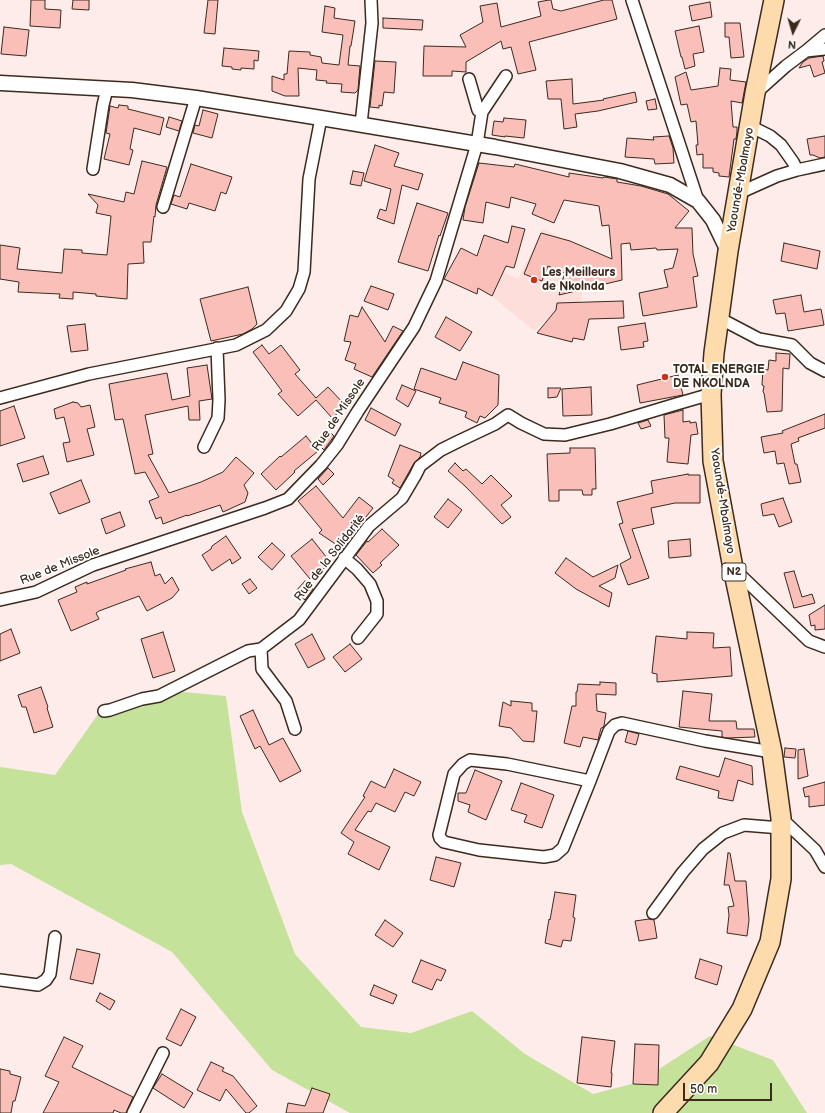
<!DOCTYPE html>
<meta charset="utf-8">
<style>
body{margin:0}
#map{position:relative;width:825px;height:1113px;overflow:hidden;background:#feecea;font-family:"Balsamiq Sans",sans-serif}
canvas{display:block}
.north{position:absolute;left:773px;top:12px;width:40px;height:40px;-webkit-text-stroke:3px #fff;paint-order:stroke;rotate:185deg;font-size:11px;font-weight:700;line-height:16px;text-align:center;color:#3b2a1e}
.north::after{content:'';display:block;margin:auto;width:14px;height:18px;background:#3b2a1e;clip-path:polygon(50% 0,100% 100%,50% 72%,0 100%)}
.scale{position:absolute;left:683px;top:1083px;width:89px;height:18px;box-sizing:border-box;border:2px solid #3b2a1e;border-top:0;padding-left:5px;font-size:12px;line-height:14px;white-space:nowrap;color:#3b2a1e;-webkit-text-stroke:3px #fff;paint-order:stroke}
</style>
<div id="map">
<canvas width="825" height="1113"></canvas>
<div class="north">N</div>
<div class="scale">50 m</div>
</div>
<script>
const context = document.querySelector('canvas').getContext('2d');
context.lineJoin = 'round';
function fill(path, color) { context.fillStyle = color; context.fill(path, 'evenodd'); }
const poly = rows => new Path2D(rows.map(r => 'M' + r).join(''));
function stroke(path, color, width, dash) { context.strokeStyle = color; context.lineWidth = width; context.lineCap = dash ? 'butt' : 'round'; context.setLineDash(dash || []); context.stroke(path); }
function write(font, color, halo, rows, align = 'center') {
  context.font = font + ' "Balsamiq Sans",sans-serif'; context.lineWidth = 4; context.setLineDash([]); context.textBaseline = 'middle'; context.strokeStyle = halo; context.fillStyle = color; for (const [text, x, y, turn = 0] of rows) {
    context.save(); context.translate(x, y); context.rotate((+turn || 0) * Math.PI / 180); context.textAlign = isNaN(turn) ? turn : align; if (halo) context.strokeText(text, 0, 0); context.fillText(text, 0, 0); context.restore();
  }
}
fill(poly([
 [543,229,595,254,585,282,578,312,551,316,534,331,492,296,479,289,490,266,518,279]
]), '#fddedb');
fill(poly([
 [184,692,226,696,242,812,295,954,361,1027,411,1033,472,1011,525,1054,593,1094,639,1082,710,1036,773,1060,807,1113,350,1113,272,1070,172,952,11,864,0,865,0,767,55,775,101,710]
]), '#c4e29a');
const building = poly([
 [31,0,45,0,45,9,61,10,60,28,30,26,31,0],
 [73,0,89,0,89,10,72,9,73,0],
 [208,0,218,0,215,34,204,33,208,0],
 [549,0,551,0,553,9,561,11,604,0,612,0,617,19,529,42,536,70,518,74,511,47,503,49,501,41,466,62,466,72,452,71,452,76,423,76,424,46,466,47,460,35,483,22,480,6,497,3,501,27,541,16,538,2,549,0],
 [710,2,712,17,692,21,689,6,710,2],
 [325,6,335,8,334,18,355,21,351,46,350,46,348,65,360,66,358,90,355,93,341,92,342,84,326,83,327,81,316,80,317,70,298,68,299,96,285,96,272,91,272,76,284,80,284,74,287,74,289,51,310,52,310,55,321,57,322,63,339,65,343,35,322,32,325,6],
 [383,18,423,20,422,30,383,28,383,18],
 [725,23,740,23,744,57,731,58,729,37,725,37,725,23],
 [699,26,704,52,693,54,695,66,685,69,682,57,681,57,675,31,699,26],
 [4,27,29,30,26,56,1,54,4,27],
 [224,48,259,51,258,61,254,60,254,69,241,68,241,70,232,69,232,67,222,66,224,48],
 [823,56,824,61,822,62,825,73,814,77,810,65,799,68,803,62,809,58,823,56],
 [375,61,396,62,394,93,384,92,382,106,379,105,379,108,370,107,375,61],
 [720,68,731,69,730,80,746,82,742,103,731,101,733,127,737,127,737,131,736,139,734,139,729,177,719,176,719,173,713,172,713,168,703,168,703,154,697,155,696,145,698,145,696,121,691,122,687,104,681,105,675,77,686,72,691,90,718,86,720,68],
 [572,79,573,104,604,100,603,99,635,92,637,102,598,111,575,114,577,127,564,129,561,99,548,99,546,81,572,79],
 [655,99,657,109,648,110,646,101,655,99],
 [119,105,128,106,128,109,164,118,160,135,134,128,130,149,133,150,129,165,104,159,110,134,106,133,110,106,118,108,119,105],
 [203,110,218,114,212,138,193,133,195,125,199,126,203,110],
 [169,117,182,121,179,131,166,127,169,117],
 [504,118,526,120,524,138,505,136,505,137,492,135,494,121,503,122,504,118],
 [669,136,673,148,674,163,655,164,654,159,625,157,627,138,654,140,653,137,669,136],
 [825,136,825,157,820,158,813,155,810,155,807,139,825,136],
 [375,145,399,153,394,166,423,174,418,190,402,185,394,224,377,218,380,209,386,211,391,189,364,181,375,145],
 [142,161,167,167,156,205,155,217,154,216,151,242,143,242,144,263,128,264,127,299,96,296,96,294,73,292,73,299,59,298,60,294,18,292,19,282,0,279,0,245,20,248,17,269,62,273,64,249,82,250,82,253,107,255,111,216,96,213,98,205,88,194,124,202,126,192,134,194,142,161],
 [479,163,514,167,515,164,569,177,569,173,603,178,604,177,617,179,617,182,641,186,668,194,689,211,675,228,692,228,693,254,698,276,693,277,697,307,643,316,639,293,668,287,664,270,673,268,678,249,657,250,656,248,631,250,630,243,621,244,622,280,559,295,561,287,560,287,565,273,548,266,542,281,524,274,541,233,570,241,612,259,609,225,602,226,599,206,564,200,554,223,532,214,536,204,511,197,509,208,486,202,483,223,463,220,465,207,479,163],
 [191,164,232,177,226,194,221,192,215,211,189,203,187,209,171,204,174,195,180,197,191,164],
 [353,171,364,173,361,186,350,184,353,171],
 [417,203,448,213,440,236,439,235,428,271,398,262,417,203],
 [512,226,525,229,514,268,506,266,492,296,478,288,477,294,444,279,461,248,477,256,484,235,508,243,512,226],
 [784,243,820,251,817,269,781,261,784,243],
 [371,286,394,294,388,310,364,301,371,286],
 [248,287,257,324,252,329,243,334,211,341,200,299,248,287],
 [801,295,804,312,821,309,824,325,788,331,785,313,776,314,773,300,801,295],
 [623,301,624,318,589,319,584,340,573,338,572,342,537,333,556,310,557,303,623,301],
 [362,307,385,342,393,326,403,331,372,377,354,369,356,364,345,360,351,342,344,341,350,315,358,317,362,307],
 [446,317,472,332,460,351,435,337,446,317],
 [645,323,648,341,643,342,644,347,621,350,618,327,645,323],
 [85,324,88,350,71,352,67,326,85,324],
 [262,345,269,354,281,345,300,370,295,374,316,398,328,387,346,406,332,418,316,400,298,416,278,394,282,391,253,352,262,345],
 [776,353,790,354,789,369,783,368,782,411,767,412,764,393,763,392,764,386,762,385,763,369,768,370,769,360,776,361,776,353],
 [463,362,499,375,498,405,485,418,480,416,477,423,465,417,467,412,439,403,441,398,414,389,421,368,456,380,463,362],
 [207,365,212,399,199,401,200,420,189,420,188,406,145,415,153,454,148,455,169,493,201,482,223,472,236,457,254,473,244,485,248,493,245,502,223,512,220,505,187,516,187,515,163,524,161,517,156,519,149,501,159,497,145,472,135,474,123,419,115,420,109,384,167,373,172,400,190,396,187,368,207,365],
 [678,375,683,395,640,403,637,385,678,375],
 [402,385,416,391,408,407,396,399,402,385],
 [591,387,592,415,563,416,562,389,591,387],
 [548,388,561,388,557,397,548,398,548,388],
 [73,402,78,403,81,407,90,405,95,427,87,429,94,455,67,462,63,443,70,442,64,417,56,419,54,409,73,402],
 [14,406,25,438,0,446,0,411,14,406],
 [371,408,401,424,395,436,365,420,371,408],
 [683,410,683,422,690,421,690,423,696,422,698,434,691,435,688,464,667,462,669,438,665,438,664,415,683,410],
 [825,414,825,428,798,438,799,441,791,444,795,464,797,464,801,482,789,484,784,463,777,464,775,451,764,453,761,437,783,433,782,431,825,414],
 [648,420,651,426,641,429,638,423,648,420],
 [329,431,334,436,324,450,317,443,329,431],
 [306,436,318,451,294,471,295,472,276,490,261,474,280,456,281,457,306,436],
 [400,445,421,453,420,457,414,463,400,488,392,483,394,480,388,476,400,445],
 [570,448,595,448,596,489,592,489,592,495,583,495,582,490,559,490,559,501,549,501,547,454,570,453,570,448],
 [43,456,49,474,23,482,17,464,43,456],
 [455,463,463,471,466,469,482,484,491,475,512,496,501,505,511,517,502,524,465,486,448,471,455,463],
 [328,468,334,474,323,485,318,479,328,468],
 [688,474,688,475,700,475,700,503,675,503,651,508,654,524,632,529,649,578,628,585,620,564,631,558,619,524,623,523,617,502,653,493,651,481,688,474],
 [81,480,90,502,59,514,50,493,81,480],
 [316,486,343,518,359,497,373,508,354,532,355,533,343,549,319,533,322,530,298,501,316,486],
 [783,498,792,522,779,527,774,514,763,516,761,504,783,498],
 [448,499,462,510,448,528,434,517,448,499],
 [120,512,125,526,106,534,101,519,120,512],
 [382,529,399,545,380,563,382,565,373,573,356,555,367,541,368,542,382,529],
 [226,536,241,558,232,564,230,559,212,571,202,555,211,549,212,546,226,536],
 [312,539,331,563,310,579,291,556,312,539],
 [690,539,691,556,669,558,668,541,690,539],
 [272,543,285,555,272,570,258,557,272,543],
 [566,558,593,577,618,565,615,578,599,586,612,593,609,607,576,589,555,573,566,558],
 [151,562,155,576,160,574,165,584,172,577,179,590,172,598,147,611,139,596,99,611,96,613,99,619,71,631,58,600,77,592,75,587,87,582,87,584,126,570,125,569,151,562],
 [794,571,802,597,812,594,815,603,794,608,784,573,794,571],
 [250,579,257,588,249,594,242,584,250,579],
 [305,581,313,589,305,600,295,592,305,581],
 [825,605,825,629,815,630,815,625,811,626,809,615,825,605],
 [11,629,20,653,0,661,0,634,11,629],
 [163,632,175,671,153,678,141,639,163,632],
 [687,632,714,633,713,648,730,647,732,676,657,682,657,674,652,673,656,636,687,639,687,632],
 [312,634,325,659,308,668,295,644,312,634],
 [350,644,362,659,345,672,333,657,350,644],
 [600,682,616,683,616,695,596,694,597,711,606,713,604,726,602,728,601,728,598,740,583,737,580,747,564,743,572,706,576,706,576,692,577,692,578,684,600,685,600,682],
 [41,687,48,707,47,708,53,727,34,733,26,707,22,707,18,695,41,687],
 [683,691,712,694,709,721,736,721,737,729,754,729,755,737,727,738,722,737,722,731,679,727,683,691],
 [511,701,532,703,532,711,537,711,534,742,523,741,511,728,499,726,503,702,511,706,511,701],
 [253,710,269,745,283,738,301,771,280,782,260,746,255,749,240,716,253,710],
 [628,731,639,734,636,745,625,742,628,731],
 [785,748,796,749,795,758,784,757,785,748],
 [804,749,808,776,798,779,798,750,804,749],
 [725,758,752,766,753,785,738,780,733,801,718,798,719,791,676,779,680,766,719,777,725,758],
 [394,769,421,782,414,796,405,792,395,812,376,803,371,812,368,811,355,830,390,847,379,870,348,854,354,842,341,833,365,797,363,796,371,781,385,788,394,769],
 [475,770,502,781,486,820,468,812,470,805,458,801,458,793,466,793,475,770],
 [825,782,825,805,809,807,809,796,805,797,803,788,825,782],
 [521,783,554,795,542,828,524,822,527,815,511,810,521,783],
 [728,853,730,853,735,881,746,881,749,920,747,936,727,933,729,915,728,907,734,906,729,885,724,885,728,853],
 [436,857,461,863,454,887,430,880,436,857],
 [555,892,576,895,573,917,575,918,571,941,563,940,561,947,545,943,549,919,550,920,555,892],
 [649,919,654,920,657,938,639,941,635,921,649,919],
 [385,920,403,933,393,947,375,935,385,920],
 [77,949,100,954,93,984,70,979,77,949],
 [700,959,722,966,717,985,695,978,700,959],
 [421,960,446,970,441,981,437,979,432,990,412,982,421,960],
 [374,985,397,995,393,1004,370,995,374,985],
 [100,993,115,1001,110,1010,96,1001,100,993],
 [181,1009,196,1017,181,1046,166,1039,181,1009],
 [64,1037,83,1046,72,1067,133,1097,126,1113,121,1113,114,1110,113,1113,43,1113,59,1082,45,1076,64,1037],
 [582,1037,615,1041,611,1073,612,1073,611,1087,577,1083,582,1037],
 [635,1044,659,1045,658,1085,633,1084,635,1044],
 [211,1062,224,1068,222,1071,233,1076,257,1106,249,1113,246,1113,226,1089,220,1101,197,1090,211,1062],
 [0,1069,10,1071,10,1074,21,1077,15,1101,13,1101,11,1113,0,1113,0,1069],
 [162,1074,193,1093,184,1108,153,1088,162,1074],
 [312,1088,330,1094,323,1113,286,1113,288,1103,305,1106,312,1088]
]);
fill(building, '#fbbfb9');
stroke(building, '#3b2a1e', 1);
const minor = poly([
 [632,0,698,201],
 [806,51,825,35],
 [469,79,478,110,482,112],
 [757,92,786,66,806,51,825,49],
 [361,124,372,23,371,0],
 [750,126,770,136,781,145,793,162,797,170],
 [93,169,103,105,107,89],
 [739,193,777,176,797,170,825,164],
 [163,207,196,98],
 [719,318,759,339,792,345,810,363,825,371],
 [0,398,89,374,236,345,266,330,286,311,299,289,304,272,309,179,321,118],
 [204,447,218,418,219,400,217,348],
 [344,558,357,569,370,584,377,601,377,614,358,638],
 [735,570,809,641,825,647],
 [0,600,36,592,93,565,265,508,288,499,321,465,337,445,358,411,414,327,436,281,477,144,482,112,506,76],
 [104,711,110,710,142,699,159,696,248,651,261,649],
 [295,729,286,701,262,669,261,649,299,620,369,526,402,498,415,476,420,466,441,450,459,441,495,424,508,415,521,423,544,434,565,435,610,424,673,405,711,394],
 [590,781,507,764,470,760,463,764,454,774,439,835,440,838,444,842,479,850,544,857,555,855,563,848,590,781,609,731,615,725,622,723,705,741,772,752],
 [781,818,815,850,825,867],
 [653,913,683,872,703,849,723,833,744,825,781,828],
 [0,980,38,985,46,980,50,974,55,937],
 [133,1113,163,1053]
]);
const tertiary = poly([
 [0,83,132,90,196,98,321,118,495,147,620,171,670,185,698,201,713,220,728,251]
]);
const trunk = poly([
 [663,1113,709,1063,742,1009,770,942,781,879,781,818,772,752,733,568,713,461,711,394,714,353,728,251,755,93,774,0]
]);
stroke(minor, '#3b2a1e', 14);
stroke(tertiary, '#3b2a1e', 17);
stroke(trunk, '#3b2a1e', 22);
stroke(minor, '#fff', 11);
stroke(tertiary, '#fff', 14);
stroke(trunk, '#fedbac', 19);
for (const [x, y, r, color] of [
 [534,280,4,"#c8321e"],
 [665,377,4,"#c8321e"]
]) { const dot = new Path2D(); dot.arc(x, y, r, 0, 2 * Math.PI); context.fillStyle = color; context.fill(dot); stroke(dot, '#fff', 1.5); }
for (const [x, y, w] of [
 [734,572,24]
]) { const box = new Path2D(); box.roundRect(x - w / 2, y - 9, w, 18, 3); context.fillStyle = '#fff'; context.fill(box); stroke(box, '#3b2a1e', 1); }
write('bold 11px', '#3b2a1e', null, [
 ["N2",734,572]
]);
write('12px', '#3b2a1e', '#fff', [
 ["Yaoundé-Mbalmayo",741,180,-80],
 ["Rue de Missole",339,415,-56],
 ["Yaoundé-Mbalmayo",722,501,81],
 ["Rue de la Solidarité",330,558,-52],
 ["Rue de Missole",60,566,-22]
]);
write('bold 12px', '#3b2a1e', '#fff', [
 ["Les Meilleurs",542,273],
 ["de Nkolnda",542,287],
 ["TOTAL ENERGIE",673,370],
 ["DE NKOLNDA",673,384]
], 'left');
</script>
